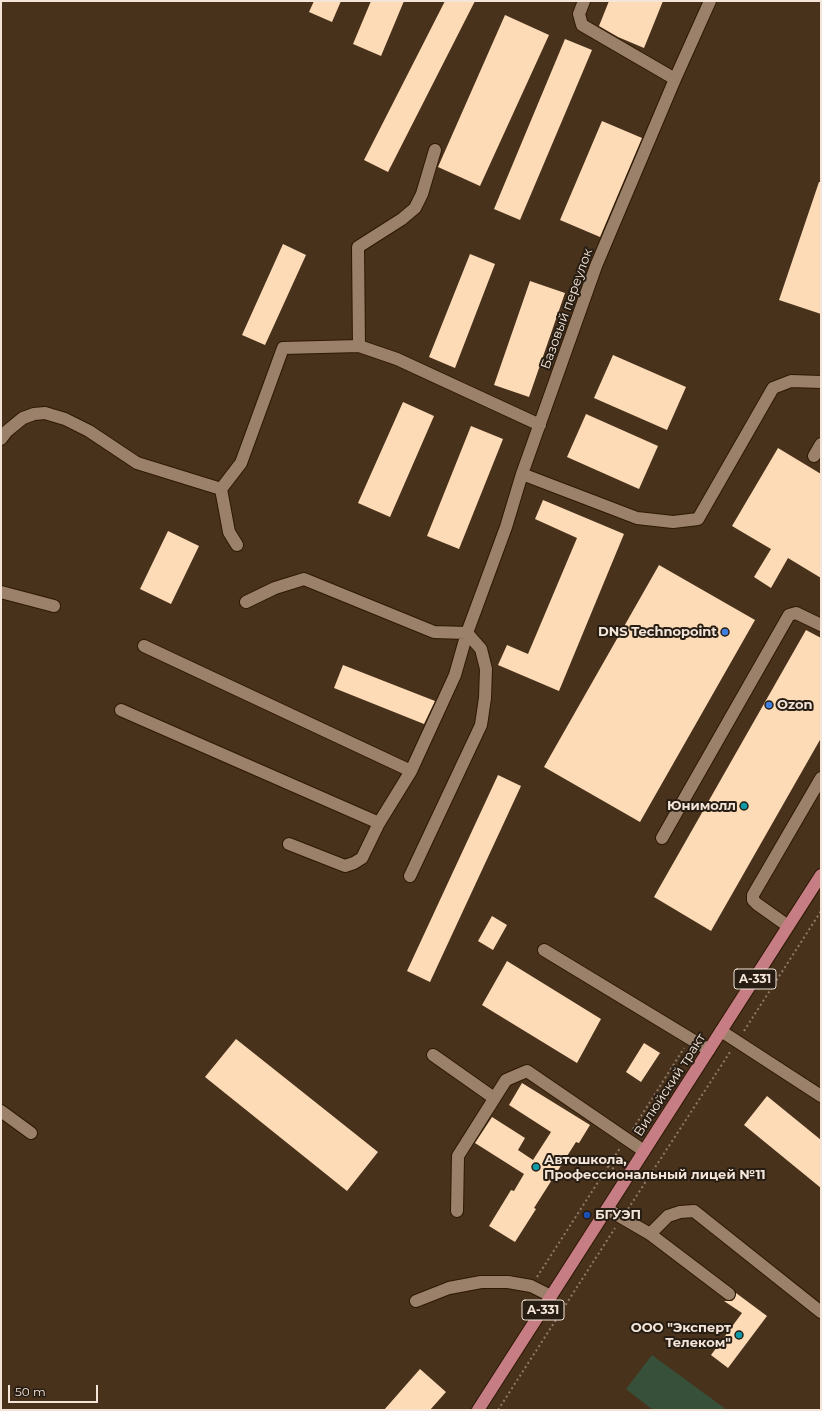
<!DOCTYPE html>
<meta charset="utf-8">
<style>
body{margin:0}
#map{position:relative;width:822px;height:1411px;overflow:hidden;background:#49321c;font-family:Montserrat,sans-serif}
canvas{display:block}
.frame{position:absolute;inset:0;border:2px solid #f4e5d8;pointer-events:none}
.scale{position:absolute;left:8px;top:1385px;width:90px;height:18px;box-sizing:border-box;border:2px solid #f4e5d8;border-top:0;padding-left:5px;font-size:12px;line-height:14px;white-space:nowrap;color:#f4e5d8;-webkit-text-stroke:3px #271d13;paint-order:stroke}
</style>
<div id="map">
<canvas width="822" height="1411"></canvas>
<div class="frame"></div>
<div class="scale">50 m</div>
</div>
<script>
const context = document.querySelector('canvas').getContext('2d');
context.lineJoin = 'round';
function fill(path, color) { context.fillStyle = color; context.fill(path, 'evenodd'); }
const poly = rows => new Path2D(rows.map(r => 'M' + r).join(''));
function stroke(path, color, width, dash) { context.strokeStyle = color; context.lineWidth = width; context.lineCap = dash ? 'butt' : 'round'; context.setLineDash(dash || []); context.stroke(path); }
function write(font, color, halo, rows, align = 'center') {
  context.font = font + ' Montserrat,sans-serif'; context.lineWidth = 4; context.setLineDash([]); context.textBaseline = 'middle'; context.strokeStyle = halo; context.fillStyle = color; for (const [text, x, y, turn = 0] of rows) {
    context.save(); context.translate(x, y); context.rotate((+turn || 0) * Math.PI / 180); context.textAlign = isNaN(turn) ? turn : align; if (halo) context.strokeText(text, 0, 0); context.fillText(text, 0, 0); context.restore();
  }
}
fill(poly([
 [652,1355,727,1410,653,1410,626,1389]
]), '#365039');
fill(poly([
 [314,1,341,1,332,22,309,12],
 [371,1,404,1,381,56,353,44],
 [445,1,475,1,388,172,364,160],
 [609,1,663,1,644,48,618,37,599,26],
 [505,15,549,35,480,186,438,167],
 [565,39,592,50,520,220,494,209],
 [602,121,642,138,600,237,560,220],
 [819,182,821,182,821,314,779,300],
 [283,244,306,255,265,345,242,335],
 [470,254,495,264,455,368,429,357],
 [530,281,565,293,529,397,494,385],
 [613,355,686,387,667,430,594,398],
 [403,402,434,416,390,517,358,503],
 [586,414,658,446,639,489,567,457],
 [471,426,503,439,459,549,427,536],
 [778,448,821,474,821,578,788,558,771,588,754,577,771,549,732,526],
 [543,500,624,534,559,691,498,665,507,645,528,654,577,538,535,519],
 [168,531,199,546,171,604,140,589],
 [659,565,755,620,640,822,544,767],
 [806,630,821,638,821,738,711,931,654,897],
 [343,665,435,701,424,724,334,688],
 [498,775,521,786,430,982,407,971],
 [492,916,507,925,493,950,478,941],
 [507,961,601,1019,577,1063,482,1005],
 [236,1039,378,1152,347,1191,205,1077],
 [644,1043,660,1053,641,1082,626,1072],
 [522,1083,590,1125,579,1143,576,1142,534,1208,536,1209,515,1242,489,1226,511,1190,514,1191,524,1174,475,1143,492,1117,525,1138,518,1150,533,1160,551,1132,509,1105],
 [767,1096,821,1140,821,1188,744,1125],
 [736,1293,767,1316,728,1368,711,1355,742,1313,724,1301,732,1301,735,1298],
 [420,1369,446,1392,430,1410,384,1410]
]), '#fedbb7');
const minor = poly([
 [584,1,579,14,582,25,675,79],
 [359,346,397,359,540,425],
 [1,439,7,431,23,418,34,414,45,413,65,419,89,431,137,463,221,489],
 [814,456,821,444],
 [522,474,637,518,673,522,698,519,773,388,791,381,821,382],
 [237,545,229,532,221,489,241,463,283,348,359,346,358,247,402,219,415,208,422,194,435,150],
 [1,592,54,606],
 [246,602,275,588,304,579,434,632,467,633,481,649,486,669,485,698,481,725,410,876],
 [144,646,411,771],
 [121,710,379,823],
 [662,838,789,615,796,613,821,625],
 [289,844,345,866,354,863,362,858,379,823,411,771,455,675,467,633,506,527,522,474,596,266,675,79,710,1],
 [788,926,757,904,753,900,753,895,821,778],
 [544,950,709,1050],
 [721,1031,821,1096],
 [433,1055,494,1098],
 [1,1111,31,1133],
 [607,1209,650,1234,668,1216,680,1212,694,1211,821,1312],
 [457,1211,458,1156,506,1080,527,1071,644,1151],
 [650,1234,729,1294],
 [416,1301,449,1288,481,1282,508,1282,531,1286,551,1296]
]);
const major = poly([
 [478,1410,821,875]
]);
stroke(minor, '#2e1904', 14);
stroke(major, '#2e1904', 14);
stroke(poly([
 [744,1031,821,911],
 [633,1129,684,1048],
 [608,1165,617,1171],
 [628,1209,730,1052],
 [537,1277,620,1148],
 [498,1410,615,1228]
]), '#8e7a68', 2, [2, 3]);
stroke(minor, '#9b8169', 12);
stroke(major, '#c77d84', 12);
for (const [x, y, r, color] of [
 [725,632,4,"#3f7fe0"],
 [769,705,4,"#3f7fe0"],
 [744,806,4,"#0f9aa8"],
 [536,1167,4,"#0f9aa8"],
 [587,1215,4,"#1a4fb4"],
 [739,1335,4,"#0f9aa8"]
]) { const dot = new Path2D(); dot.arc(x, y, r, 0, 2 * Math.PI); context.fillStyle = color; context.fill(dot); stroke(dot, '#271d13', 1.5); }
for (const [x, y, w] of [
 [755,979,42],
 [543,1310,42]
]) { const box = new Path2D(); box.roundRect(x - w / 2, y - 10, w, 20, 3); context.fillStyle = '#271d13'; context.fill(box); stroke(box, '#f4e5d8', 1); }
write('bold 12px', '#f4e5d8', null, [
 ["А-331",755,979],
 ["А-331",543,1310]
]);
write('13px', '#f4e5d8', '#271d13', [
 ["Базовый переулок",567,309,-70],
 ["Вилюйский тракт",670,1085,-57]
]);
write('bold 13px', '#f4e5d8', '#271d13', [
 ["DNS Technopoint",717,632],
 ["Ozon",777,705,"left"],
 ["Юнимолл",736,806],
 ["Автошкола,",544,1160,"left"],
 ["Профессиональный лицей №11",544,1175,"left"],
 ["БГУЭП",595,1215,"left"],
 ["ООО \"Эксперт",731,1328],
 ["Телеком\"",731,1343]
], 'right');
</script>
